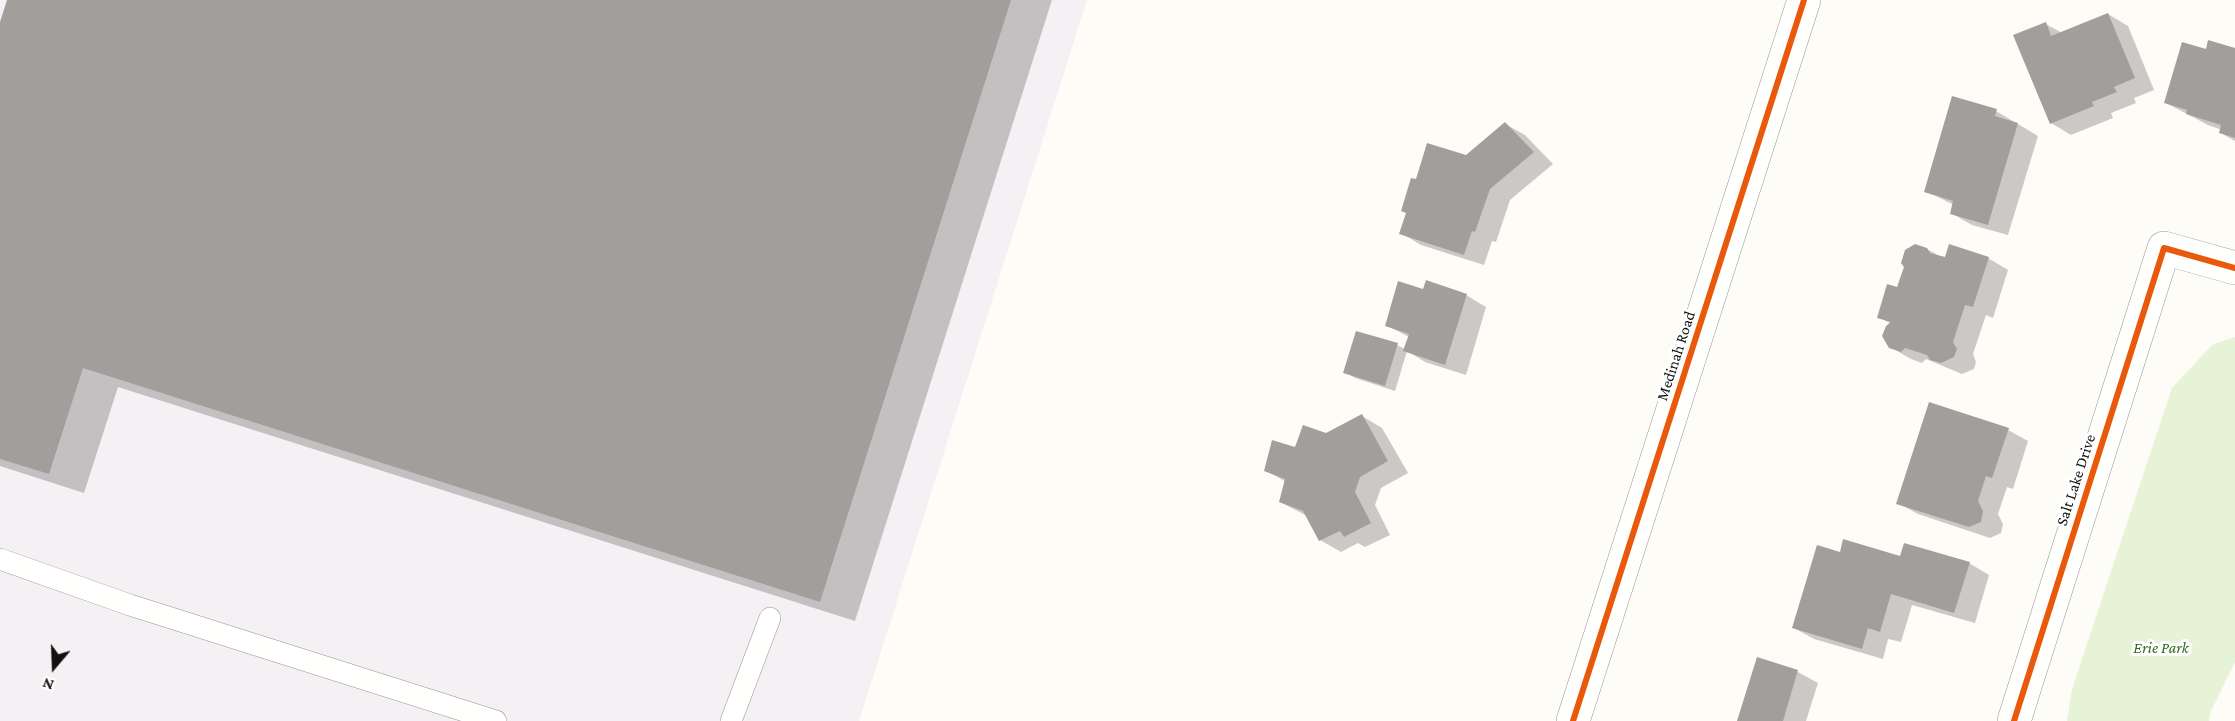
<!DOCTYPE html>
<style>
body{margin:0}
#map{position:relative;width:2235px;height:721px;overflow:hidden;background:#fdfcf7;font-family:"Crimson Pro",serif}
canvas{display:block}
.north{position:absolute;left:24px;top:637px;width:60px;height:60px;-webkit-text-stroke:4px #fff;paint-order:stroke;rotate:199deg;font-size:16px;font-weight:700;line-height:24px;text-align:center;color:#111}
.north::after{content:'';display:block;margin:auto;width:21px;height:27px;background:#111;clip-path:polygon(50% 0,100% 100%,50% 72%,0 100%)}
</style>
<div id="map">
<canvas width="2235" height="721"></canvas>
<div class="north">N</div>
</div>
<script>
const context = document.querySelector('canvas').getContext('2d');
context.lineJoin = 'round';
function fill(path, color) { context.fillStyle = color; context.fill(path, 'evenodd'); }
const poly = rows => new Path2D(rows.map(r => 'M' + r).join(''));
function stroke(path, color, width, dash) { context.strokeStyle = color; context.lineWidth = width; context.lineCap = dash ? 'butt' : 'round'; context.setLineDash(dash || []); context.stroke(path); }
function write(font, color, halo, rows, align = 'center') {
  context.font = font + ' "Crimson Pro",serif'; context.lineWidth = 6; context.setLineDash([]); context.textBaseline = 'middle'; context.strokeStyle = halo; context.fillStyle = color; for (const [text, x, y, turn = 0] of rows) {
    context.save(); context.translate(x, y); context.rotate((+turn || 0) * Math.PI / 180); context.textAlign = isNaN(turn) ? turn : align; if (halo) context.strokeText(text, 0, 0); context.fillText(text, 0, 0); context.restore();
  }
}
fill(poly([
 [0,0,1087,0,859,721,0,721]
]), '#f5f0f3');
fill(poly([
 [2235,337,2235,662,2210,713,2209,721,2067,721,2072,689,2172,388,2213,344]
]), '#e7f3d7');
fill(poly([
 [8,0,1052,0,855,621,118,387,84,493,0,466,0,27],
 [2108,14,2128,26,2154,90,2134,98,2136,103,2111,113,2113,118,2071,135,2051,123,2046,24,2062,33],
 [2235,50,2235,141,2221,133,2222,130,2208,125,2166,103,2207,51],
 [1996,111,2038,136,2008,235,1972,225,1951,213,1954,205,1926,191],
 [1505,124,1525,135,1553,164,1510,200,1496,242,1492,241,1484,265,1421,245,1401,233,1417,181,1467,157],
 [1927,249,1943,258,1988,258,2008,270,1993,318,1986,315,1973,354,1976,362,1974,369,1962,374,1926,359,1922,363,1911,359,1890,347,1891,324,1879,317],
 [1466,295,1486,307,1466,375,1425,362,1407,351,1395,391,1355,378,1345,372,1397,345,1405,349,1409,337,1386,325],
 [1362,416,1382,428,1408,473,1381,488,1375,505,1390,535,1365,547,1358,543,1341,552,1320,540,1307,516,1280,502,1286,482,1265,470,1295,449],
 [2008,430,2028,441,2013,489,2007,487,1998,514,2003,524,2001,533,1990,538,1918,514,1898,503],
 [1841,554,1969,563,1989,575,1975,623,1912,605,1901,642,1888,639,1883,659,1814,639,1794,628],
 [1758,659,1798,672,1818,683,1806,721,1738,721]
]), '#0003');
fill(poly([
 [7,0,1011,0,820,602,83,368,49,474,0,459,0,22],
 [2108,13,2135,78,2114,87,2117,92,2092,102,2094,106,2050,124,2013,35,2046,22,2051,36],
 [2208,40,2235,48,2235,138,2219,133,2221,125,2186,114,2187,110,2164,103,2182,42,2206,49],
 [1952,96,1997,109,1995,116,2018,123,1988,225,1950,214,1953,201,1924,192],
 [1505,122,1534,152,1490,189,1475,232,1472,231,1464,255,1399,234,1406,213,1401,211,1411,178,1416,179,1427,143,1466,155],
 [1915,244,1927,248,1930,253,1945,257,1949,244,1989,257,1973,307,1965,305,1953,342,1957,349,1954,357,1941,363,1930,360,1927,355,1905,348,1901,352,1889,348,1882,336,1886,326,1891,322,1877,318,1887,284,1897,287,1904,267,1901,263,1905,250],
 [1426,280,1467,294,1445,365,1403,351,1409,334,1385,326,1398,281,1423,289],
 [1356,331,1398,343,1385,386,1343,373],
 [1929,402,2009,428,1992,478,1986,476,1978,501,1983,511,1981,522,1969,527,1896,504],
 [1362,414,1388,461,1360,477,1355,492,1371,523,1344,537,1340,531,1319,541,1303,511,1279,502,1285,479,1264,471,1272,440,1295,447,1303,425,1326,433],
 [1843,539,1900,556,1904,543,1970,562,1954,613,1891,594,1880,632,1868,628,1862,649,1792,628,1817,545,1840,552],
 [1757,657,1798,670,1783,721,1737,721]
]), '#a19f9c');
const service = poly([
 [0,559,130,605,496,721],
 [731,721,770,618]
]);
const minor = poly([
 [2014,721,2164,248,2235,268]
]);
const tertiary = poly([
 [1573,721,1804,0]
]);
stroke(service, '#979795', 22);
stroke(minor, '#979795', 34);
stroke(tertiary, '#979795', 34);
stroke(service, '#fffffe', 21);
stroke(minor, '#fffffe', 33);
stroke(tertiary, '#fffffe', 33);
stroke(poly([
 [1573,721,1804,0],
 [2014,721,2164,248,2235,268]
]), '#e8590c', 6);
write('16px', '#111', '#fff', [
 ["Medinah Road",1676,356,-72],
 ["Salt Lake Drive",2076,480,-72]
]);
write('italic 16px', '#2f6b1f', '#fff', [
 ["Erie Park",2161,648]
]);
</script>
